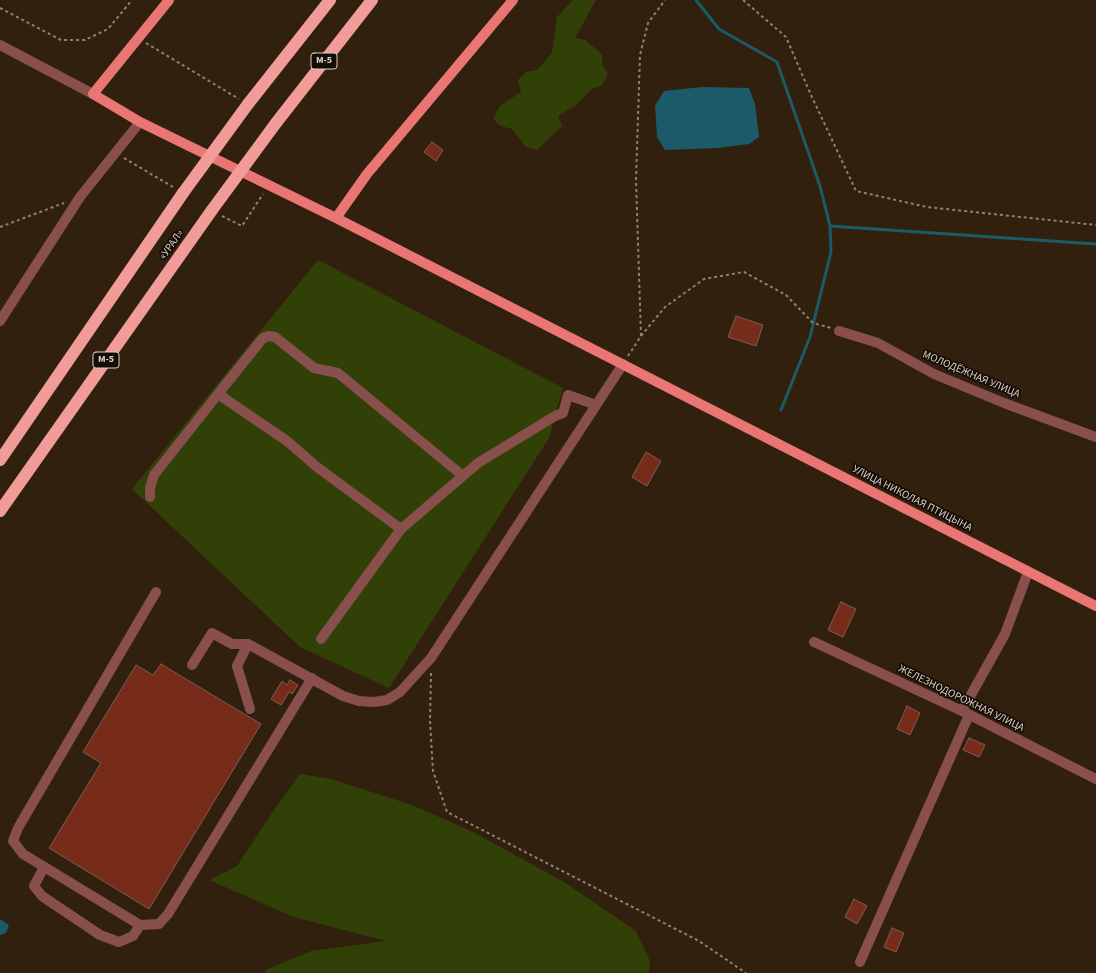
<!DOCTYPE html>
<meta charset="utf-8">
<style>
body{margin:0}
canvas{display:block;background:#32200e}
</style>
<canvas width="1096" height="973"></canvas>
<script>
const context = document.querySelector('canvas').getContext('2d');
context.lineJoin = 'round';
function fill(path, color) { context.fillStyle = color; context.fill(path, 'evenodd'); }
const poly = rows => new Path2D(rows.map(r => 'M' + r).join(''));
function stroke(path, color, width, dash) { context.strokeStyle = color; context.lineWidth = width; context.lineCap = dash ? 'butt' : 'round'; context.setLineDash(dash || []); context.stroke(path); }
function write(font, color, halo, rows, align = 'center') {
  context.font = font + ' "Source Sans 3",sans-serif'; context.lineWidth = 3.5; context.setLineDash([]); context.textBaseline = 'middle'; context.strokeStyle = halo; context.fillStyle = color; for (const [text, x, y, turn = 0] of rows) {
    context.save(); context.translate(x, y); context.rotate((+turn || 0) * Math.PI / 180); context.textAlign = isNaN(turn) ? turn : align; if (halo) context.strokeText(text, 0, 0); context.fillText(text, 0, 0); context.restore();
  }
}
fill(poly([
 [573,0,596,0,575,38,585,40,602,54,602,65,608,74,602,85,592,89,576,105,558,116,562,126,537,150,526,147,512,129,501,126,493,119,500,106,521,92,518,80,526,72,537,70,552,53,557,17],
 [318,260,563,388,549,438,389,688,300,647,132,489],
 [300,774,331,779,412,805,473,832,564,882,636,931,650,961,649,973,265,973,266,970,311,951,386,941,294,917,209,880,237,866,272,813]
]), '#314006');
fill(poly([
 [702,87,749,88,755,104,759,137,749,144,718,148,665,150,657,137,655,106,664,91],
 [0,919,9,925,6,933,0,935]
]), '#1a5b67');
stroke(poly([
 [696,0,719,29,777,62,820,186,830,226,831,252,810,337,781,410],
 [830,226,1096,244]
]), '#1a5b67', 3);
const building = poly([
 [432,142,443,150,436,161,424,152,432,142],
 [736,316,763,325,756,346,728,337,736,316],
 [646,452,661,461,647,486,632,477,646,452],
 [841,602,856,609,843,637,828,630,841,602],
 [161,664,261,724,149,909,49,848,101,763,83,752,136,665,153,675,161,664],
 [290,680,298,685,292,694,289,692,281,705,271,699,282,681,287,685,290,680],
 [907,706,920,713,910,735,897,729,907,706],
 [969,738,985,745,979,757,963,750,969,738],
 [854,899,867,906,857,924,845,917,854,899],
 [892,928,904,933,896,952,884,947,892,928]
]);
fill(building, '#772c1a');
stroke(building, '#795c55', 1);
stroke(poly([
 [743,0,786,37,811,95,856,191,927,207,1096,225],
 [0,8,61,40,85,40,108,29,132,0],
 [146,43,239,99],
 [124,158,173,187],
 [222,216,242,226,263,194],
 [0,227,64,203],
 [641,336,665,307,704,279,744,272,786,295,813,323,831,328],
 [628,356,641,336,636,180,640,55,648,23,665,0],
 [431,673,430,721,433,771,447,812,699,941,746,973]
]), '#8f8173', 2, [3, 3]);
stroke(poly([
 [0,45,93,94],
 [0,321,80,197,140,122],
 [839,331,878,343,934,374,1004,403,1096,437],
 [150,497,150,488,154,475,218,394],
 [401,529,317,467,287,441,218,394,263,338,269,336,275,337,314,368,338,373,463,476],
 [156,592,18,828,13,841,23,854,140,925,159,924,168,914,312,678],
 [321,639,401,529,478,463,555,416,563,413,568,395,596,405],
 [814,642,962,711,1096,779],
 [192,665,212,633,232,644,248,644],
 [250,709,237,666,248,644,343,696,359,701,374,702,387,700,400,692,431,658,623,364],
 [962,711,1005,634,1028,572],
 [44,867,34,886,42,896,100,935,119,942,133,936,140,925],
 [860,962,969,715]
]), '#884f4d', 10);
stroke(poly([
 [169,0,93,94,140,122,336,218,1096,606],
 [336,218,367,174,513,0]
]), '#ea7673', 10);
stroke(poly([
 [248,104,330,0],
 [276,123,372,0],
 [0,460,183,193],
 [0,511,212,210]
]), '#f19c98', 12);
stroke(poly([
 [183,193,248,104],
 [212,210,276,123]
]), '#f19c98', 12);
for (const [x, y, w] of [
 [324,61,26],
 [106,360,26]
]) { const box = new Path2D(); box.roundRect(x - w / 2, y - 8, w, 16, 3); context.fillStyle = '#140c05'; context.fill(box); stroke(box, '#dcd0c5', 1); }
write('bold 10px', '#dcd0c5', null, [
 ["М-5",324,61],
 ["М-5",106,360]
]);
write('11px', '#dcd0c5', '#140c05', [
 ["«УРАЛ»",172,245,-55],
 ["МОЛОДЁЖНАЯ УЛИЦА",971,375,23],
 ["УЛИЦА НИКОЛАЯ ПТИЦЫНА",912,499,27],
 ["ЖЕЛЕЗНОДОРОЖНАЯ УЛИЦА",961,699,26]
]);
</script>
